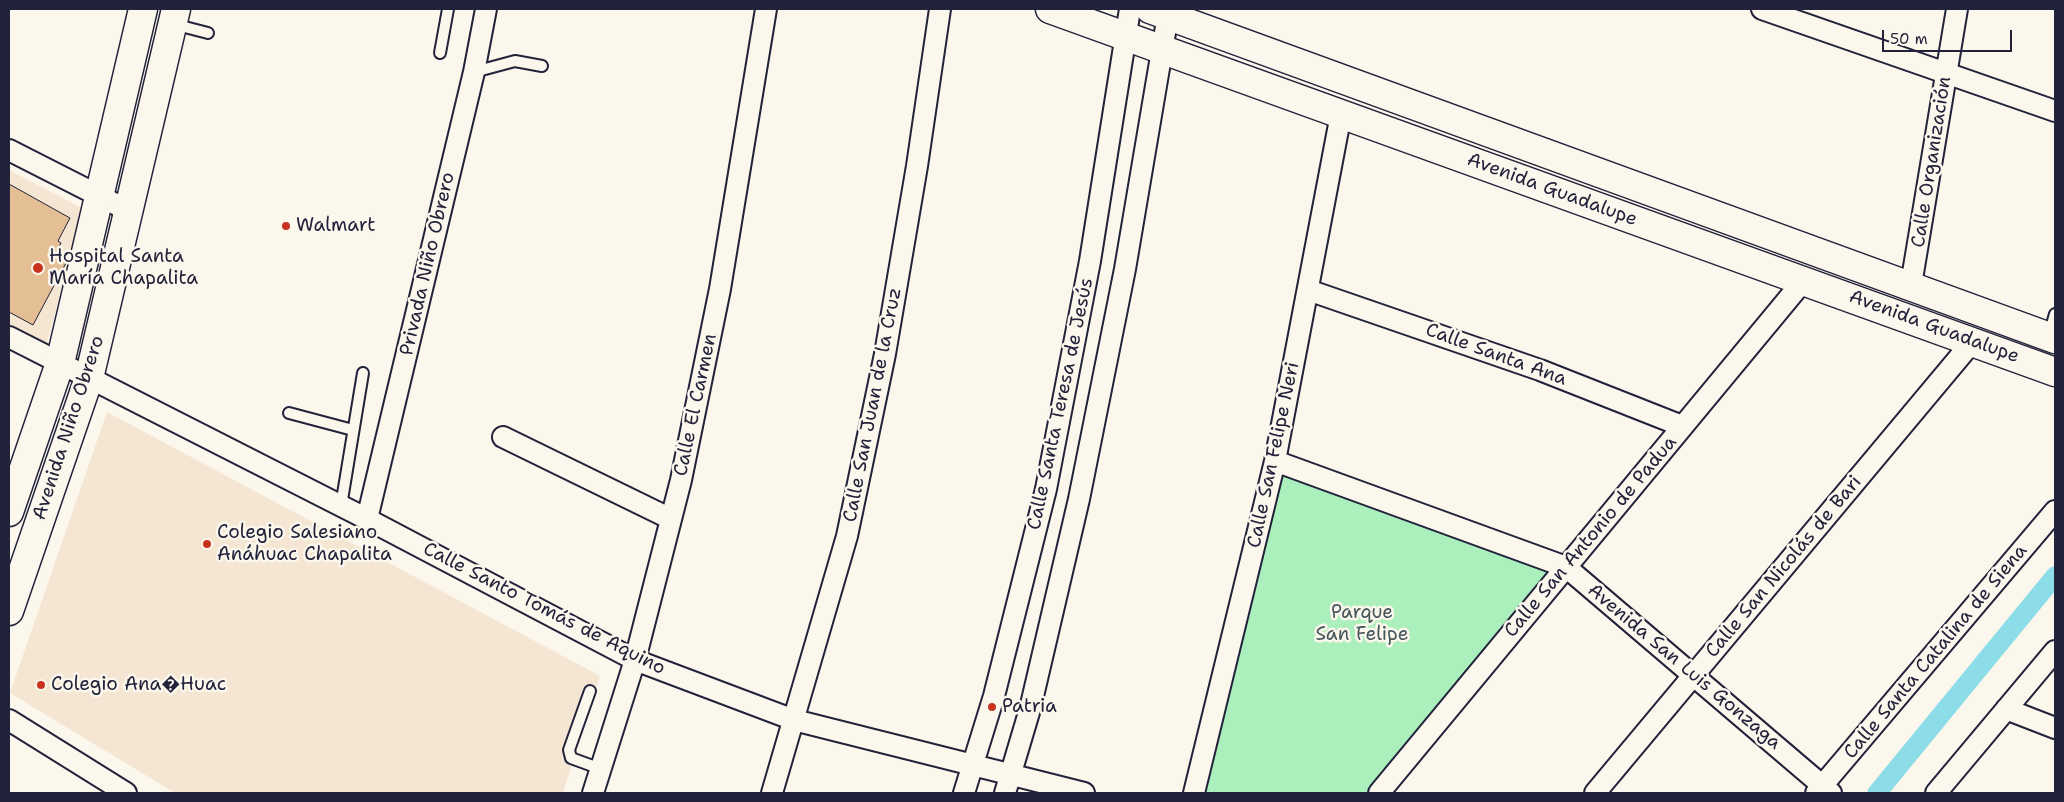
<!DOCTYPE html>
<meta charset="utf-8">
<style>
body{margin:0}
#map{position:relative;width:2064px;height:802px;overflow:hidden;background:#fbf7ec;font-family:"Shantell Sans",sans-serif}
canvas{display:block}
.frame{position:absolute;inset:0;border:10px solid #22223b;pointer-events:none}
.scale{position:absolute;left:1882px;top:30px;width:130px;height:22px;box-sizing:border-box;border:2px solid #22223b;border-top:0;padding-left:6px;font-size:15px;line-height:18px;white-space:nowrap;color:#22223b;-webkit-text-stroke:4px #fbf7ec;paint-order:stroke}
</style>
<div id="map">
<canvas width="2064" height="802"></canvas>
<div class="frame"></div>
<div class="scale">50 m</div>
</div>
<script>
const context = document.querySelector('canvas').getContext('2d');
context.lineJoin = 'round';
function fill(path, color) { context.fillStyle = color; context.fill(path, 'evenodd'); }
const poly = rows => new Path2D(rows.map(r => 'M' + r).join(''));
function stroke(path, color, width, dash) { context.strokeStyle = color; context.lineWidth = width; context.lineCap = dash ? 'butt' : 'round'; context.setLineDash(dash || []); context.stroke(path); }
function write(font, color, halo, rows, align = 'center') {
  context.font = font + ' "Shantell Sans",sans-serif'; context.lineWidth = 5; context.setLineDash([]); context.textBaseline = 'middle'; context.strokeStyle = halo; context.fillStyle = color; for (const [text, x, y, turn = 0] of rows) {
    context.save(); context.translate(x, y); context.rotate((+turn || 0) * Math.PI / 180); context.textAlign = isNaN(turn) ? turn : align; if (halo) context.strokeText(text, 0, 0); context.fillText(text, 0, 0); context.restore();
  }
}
fill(poly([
 [9,170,82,208,46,347,9,327],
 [107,412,600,676,563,793,175,793,10,693]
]), '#f4e6d2');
fill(poly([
 [1280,470,1562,568,1370,793,1200,793]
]), '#abf0bc');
stroke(poly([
 [1877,793,2055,576]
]), '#8ddde9', 19);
const building = poly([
 [9,184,70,218,58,241,61,243,57,250,62,253,59,259,66,263,33,325,9,312,9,184]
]);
fill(building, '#e4be95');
stroke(building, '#22223b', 1);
const service = poly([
 [173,24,208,33],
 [440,53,448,9],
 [474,72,515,61,542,66],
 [2049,335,2055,314],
 [289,413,353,430],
 [341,506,363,373],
 [590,691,569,750,571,758,601,769]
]);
const minor = poly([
 [1762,9,2055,111],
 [9,150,129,211],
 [1911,285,1957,9],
 [1308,290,1540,370,1682,426],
 [9,337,367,519,635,660,794,720,1084,793],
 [503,437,671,519],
 [1275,461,1566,567,1831,793],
 [367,519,474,72,486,9],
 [2006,709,2055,728],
 [9,720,126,793],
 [593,793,635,660,681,480,720,289,766,9],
 [772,793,847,536,885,354,917,166,940,9],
 [964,793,994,696,1046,489,1090,261,1130,9],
 [1005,793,1030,709,1079,499,1125,269,1169,9],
 [1194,793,1275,461,1341,114],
 [1379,793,1804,280],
 [1595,793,1973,341],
 [1816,793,2055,511],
 [1936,793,2055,651]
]);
const secondary = poly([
 [9,512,60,363,143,9],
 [9,611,89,378,176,9]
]);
const primary = poly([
 [1050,9,2055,372],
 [1150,9,2055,339]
]);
stroke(service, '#22223b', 14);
stroke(minor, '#22223b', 24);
stroke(secondary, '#22223b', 31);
stroke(primary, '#22223b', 31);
stroke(service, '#fbf7ec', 10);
stroke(minor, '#fbf7ec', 20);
stroke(secondary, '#fbf7ec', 28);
stroke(primary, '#fbf7ec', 28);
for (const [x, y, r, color] of [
 [286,226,5,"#c8321e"],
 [38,268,6,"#c8321e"],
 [207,544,5,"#c8321e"],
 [41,685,5,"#c8321e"],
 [992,707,5,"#c8321e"]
]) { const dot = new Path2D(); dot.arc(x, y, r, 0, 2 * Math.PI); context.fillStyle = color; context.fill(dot); stroke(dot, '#fbf7ec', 2); }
write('19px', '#22223b', '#fbf7ec', [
 ["Calle Organización",1932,162,-81],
 ["Avenida Guadalupe",1552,190,20],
 ["Privada Niño Obrero",428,264,-77],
 ["Avenida Guadalupe",1934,327,20],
 ["Calle Santa Ana",1496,355,20],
 ["Calle Santa Teresa de Jesús",1061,404,-78],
 ["Calle El Carmen",696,405,-78],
 ["Calle San Juan de la Cruz",873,405,-79],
 ["Avenida Niño Obrero",69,428,-72],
 ["Calle San Felipe Neri",1274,455,-78],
 ["Calle San Antonio de Padua",1591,537,-50],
 ["Calle San Nicolás de Bari",1784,567,-50],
 ["Calle Santo Tomás de Aquino",544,609,27],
 ["Calle Santa Catalina de Siena",1936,652,-50],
 ["Avenida San Luis Gonzaga",1684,667,40]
]);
write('19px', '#22223b', '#fbf7ec', [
 ["Walmart",296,226],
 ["Hospital Santa",49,257],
 ["María Chapalita",49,279],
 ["Colegio Salesiano",217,533],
 ["Anáhuac Chapalita",217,555],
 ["Colegio Ana�Huac",51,685],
 ["Patria",1002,707]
], 'left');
write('19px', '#44565b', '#fbf7ec', [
 ["Parque",1362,613],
 ["San Felipe",1362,635]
]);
</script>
